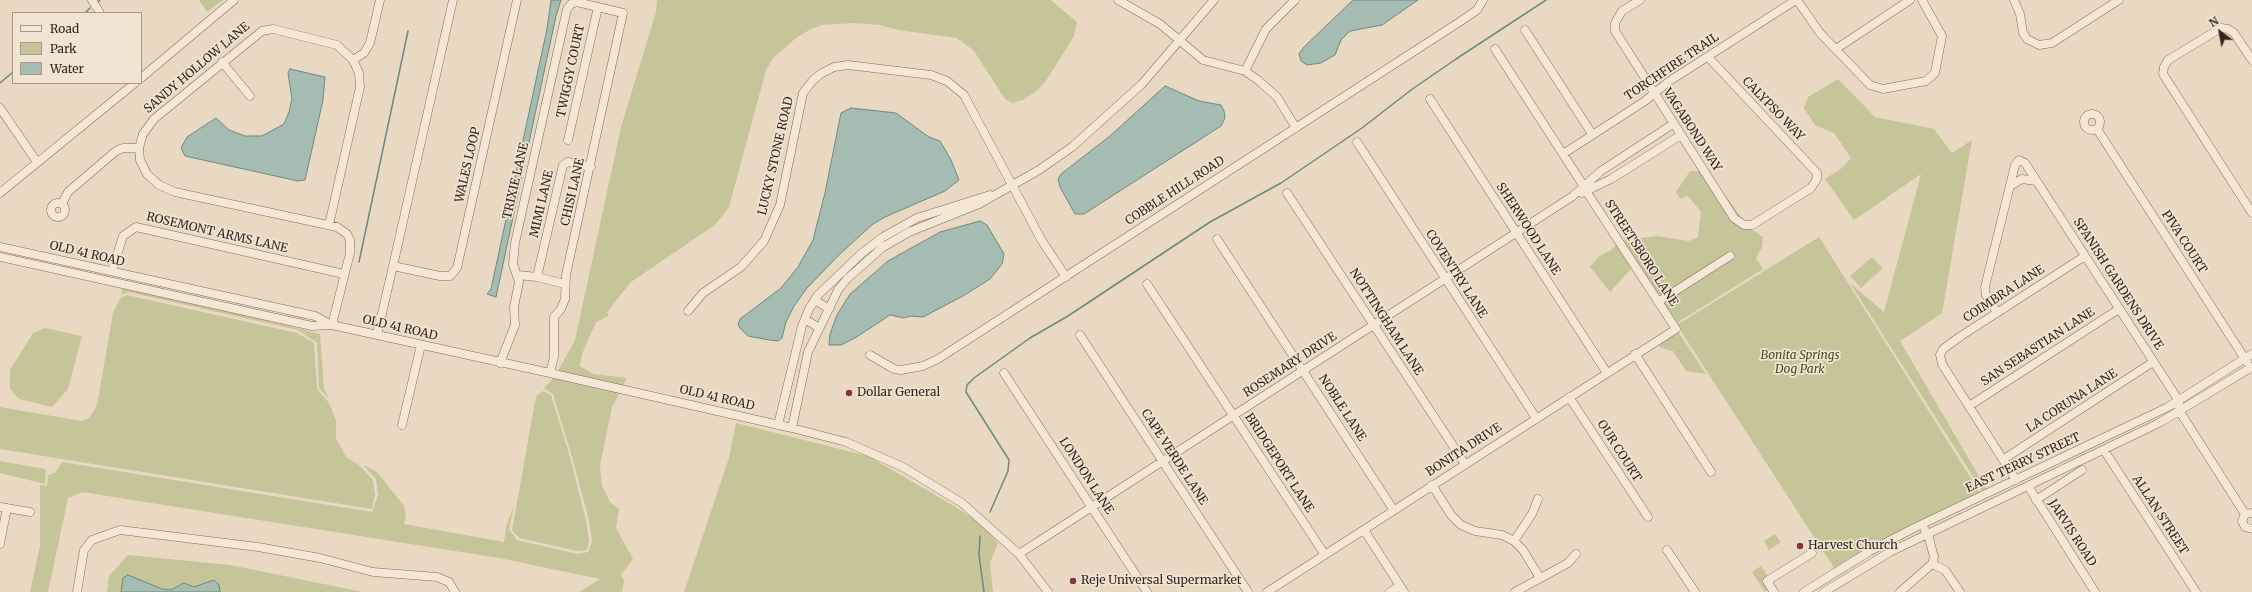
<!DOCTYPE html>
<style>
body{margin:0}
#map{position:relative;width:2252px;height:592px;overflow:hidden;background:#e9d9c3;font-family:Merriweather,serif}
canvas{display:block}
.legend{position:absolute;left:12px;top:12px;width:130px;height:72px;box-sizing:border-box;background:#f1e4d2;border:1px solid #a5988a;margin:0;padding:5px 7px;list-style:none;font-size:12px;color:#33261e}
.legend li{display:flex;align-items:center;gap:8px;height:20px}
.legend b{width:20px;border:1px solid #a5988a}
.north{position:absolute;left:2200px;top:12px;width:40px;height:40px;-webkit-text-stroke:3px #f1e4d2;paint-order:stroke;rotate:328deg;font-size:11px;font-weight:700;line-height:16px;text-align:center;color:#33261e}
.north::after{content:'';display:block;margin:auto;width:14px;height:18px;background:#33261e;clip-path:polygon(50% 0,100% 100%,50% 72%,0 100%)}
</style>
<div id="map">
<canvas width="2252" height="592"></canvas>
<ul class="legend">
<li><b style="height:5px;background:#f5e7d6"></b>Road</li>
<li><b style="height:11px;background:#c5c599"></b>Park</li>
<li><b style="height:11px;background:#a5bcb2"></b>Water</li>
</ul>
<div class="north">N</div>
</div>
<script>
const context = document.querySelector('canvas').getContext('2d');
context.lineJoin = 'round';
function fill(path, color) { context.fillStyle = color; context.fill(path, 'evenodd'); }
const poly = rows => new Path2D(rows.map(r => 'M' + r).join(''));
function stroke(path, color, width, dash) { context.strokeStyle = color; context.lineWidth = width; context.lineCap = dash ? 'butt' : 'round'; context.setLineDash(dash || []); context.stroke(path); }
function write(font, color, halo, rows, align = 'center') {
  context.font = font + ' Merriweather,serif'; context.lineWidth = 3.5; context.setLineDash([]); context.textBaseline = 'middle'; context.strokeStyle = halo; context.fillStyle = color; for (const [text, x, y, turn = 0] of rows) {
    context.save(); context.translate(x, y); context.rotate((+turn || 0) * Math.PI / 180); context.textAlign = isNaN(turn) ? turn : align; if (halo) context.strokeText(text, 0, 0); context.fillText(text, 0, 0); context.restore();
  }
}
fill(poly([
 [199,0,223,0,207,12],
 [657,0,1051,0,1077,22,1074,36,1046,81,1038,90,1023,100,1012,103,1005,99,974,51,957,38,898,30,880,25,854,23,822,25,811,29,796,38,773,58,766,70,729,207,715,225,631,282,607,312,609,316,596,322,582,354,580,366,593,374,627,378,623,386,558,371,575,340,621,127,656,12],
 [1838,79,1875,117,1934,129,1952,153,1972,140,1942,313,1900,341,1987,490,1983,492,1850,283,1884,312,1921,174,1854,220,1825,179,1842,168,1851,158,1834,133,1815,125,1804,108,1808,97],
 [1690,171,1701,171,1726,196,1748,227,1763,237,1762,247,1756,258,1763,269,1675,324,1675,327,1706,374,1686,371,1673,351,1661,348,1657,343,1671,329,1671,323,1639,268,1631,269,1610,292,1590,267,1598,257,1611,250,1620,241,1657,236,1689,241,1698,237,1701,212,1688,196,1680,199,1676,192],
 [1819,237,1982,496,1836,571,1677,325],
 [1872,257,1883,268,1861,288,1850,276],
 [123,288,242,314,320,334,324,388,329,399,319,388,317,343,298,330,128,292,121,295],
 [127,295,297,333,314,343,317,389,329,403,336,420,336,438,346,457,359,465,373,480,375,495,372,509,0,449,0,407,82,421,89,418,97,405,113,313,120,299],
 [45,328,82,336,68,389,52,407,19,399,10,389,10,370,33,333],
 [554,377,620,392,612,407,600,466,602,486,610,502,619,509,616,528,633,559,621,575,624,581,622,592,579,592,600,579,499,558,82,492,68,498,48,592,30,592,40,546,40,485,47,486,48,475,55,473,62,462,372,512,378,495,376,479,364,466,366,466,378,473,404,506,406,515,404,524,504,542,506,527,514,505,509,529,517,540,577,554,588,552,592,542,589,520,572,457,553,394,544,388],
 [543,391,551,395,570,457,586,520,589,541,587,550,578,551,519,538,512,530,535,402,537,395],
 [736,423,868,456,954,506,983,525,998,543,990,563,993,592,664,592,684,592,729,458],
 [0,461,46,469,45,484,0,473],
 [1775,534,1781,542,1769,550,1764,541],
 [128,555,230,565,363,592,107,592,109,576],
 [1761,566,1774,586,1765,592,1752,572]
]), '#c5c599');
const water = poly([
 [551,0,561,0,556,16,496,297,487,294,491,289,547,29,551,0],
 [1353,0,1418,0,1382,25,1350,31,1341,40,1335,55,1321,63,1307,65,1301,61,1299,54,1304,47,1353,0],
 [290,69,325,77,323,100,305,180,298,181,185,156,181,148,187,137,216,118,229,130,245,136,262,136,284,124,289,112,292,99,288,73,290,69],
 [1165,86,1199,101,1221,105,1224,111,1225,118,1221,126,1084,214,1075,214,1060,187,1058,179,1061,174,1110,136,1165,86],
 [851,108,896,113,929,137,940,141,951,160,959,180,945,191,885,217,873,224,841,253,807,288,794,306,786,322,782,338,778,341,769,340,748,336,740,328,738,325,740,319,781,288,798,267,813,240,825,193,841,113,851,108],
 [980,221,987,225,1004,254,1002,264,990,279,963,296,923,317,911,316,904,318,890,315,855,338,841,345,829,345,830,334,837,315,850,294,888,261,940,232,980,221],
 [128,575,162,589,171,590,184,583,194,587,214,580,219,585,220,592,121,592,123,578,128,575]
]);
fill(water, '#a5bcb2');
stroke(water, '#6d897e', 1);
stroke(poly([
 [98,2,100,0],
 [85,13,90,8],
 [0,83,13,72],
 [359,262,408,31],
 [990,512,1008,471,1009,460,966,392,967,385,974,378,1030,338,1068,316,1210,222,1281,183,1362,128,1411,90,1456,59,1546,0],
 [980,536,979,555,984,592]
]), '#6d897e', 1.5);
const minor = poly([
 [92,0,100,13],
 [453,0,393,266,440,276,450,276,457,268,517,0],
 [1118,0,1160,24,1203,60,1245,71,1258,80,1277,97,1296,128],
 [1640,0,1622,11,1615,23,1615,31,1734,218,1744,225,1752,225,1811,188,1817,179,1817,173,1708,57],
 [1797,0,1820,33,1870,85,1883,89,1926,81,1935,73,1942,36,1922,0],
 [2014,0,2020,14,2023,33,2027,39,2039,45,2052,43,2119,0],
 [1525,30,1592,134],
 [1495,49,1583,185],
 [1836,49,1910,0],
 [353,60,364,53,370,43,380,0],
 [2252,60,2234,33,2228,29,2221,28,2168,60,2164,67,2163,74,2252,213],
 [222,62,250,96],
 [1245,71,1266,29,1295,0],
 [141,78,234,0],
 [1430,99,1607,373],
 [0,108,37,162],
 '2084 122a8 8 0 1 1 16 0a8 8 0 1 1-16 0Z',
 [2097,129,2247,362],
 [568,140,598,7],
 [1357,142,1536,418],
 [1563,154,1645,101,1668,82,1796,0],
 [2010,186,2022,179,2036,181],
 [0,193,135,83],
 [1287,193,1465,464],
 [1582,193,1611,179,1681,135],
 '51 210a7 7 0 1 1 14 0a7 7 0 1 1-14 0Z',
 [62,204,68,192,116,151,123,148,139,148],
 [329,225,360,87,359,73,353,60,337,45,273,29,262,31,154,119,143,134,139,148,140,160,147,174,159,185,175,192,337,227,347,234,350,240,350,253,332,325],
 [1217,239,1393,509],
 [0,247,315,316,331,325],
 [0,257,312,326,332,325,550,373,792,428,846,442,903,467,962,503,1019,554,1048,592],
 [112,271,123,236,136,227,344,274],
 [518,275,537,277,565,284],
 [537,277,563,165,568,162,591,167],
 [1147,284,1325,555],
 [815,300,829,309],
 [1658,302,1730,256],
 [688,311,703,293,741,267,764,241,780,205,803,93,813,80,822,73,834,67,848,65,931,75,947,81,964,95,1042,241,1066,277],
 [1997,312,1986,295,1985,287,2015,165,2019,160,2025,163,2179,401,2180,412,2245,514],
 [805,319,819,328],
 [377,335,393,266],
 [1080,335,1248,592],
 [1635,354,1711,472],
 [870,355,894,369,901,370,923,366,938,359,1461,21,1477,10,1483,0],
 [500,363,515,325,514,307,519,282,513,264,515,243,567,9,571,4,577,2,623,13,566,275,565,299,561,309,554,317,554,357,550,373],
 [1004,373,1147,592],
 [1569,397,1648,517],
 [1969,406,2119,309],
 [402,425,421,345],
 [778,425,802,326,809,309,818,295,862,253,883,237,917,218,990,195],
 [792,428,808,352,838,290,847,279,883,247,909,232,979,204,1039,170,1072,147,1142,84,1214,0],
 [2104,450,2196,592],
 [2004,459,2153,362],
 [2016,480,1942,364,1940,355,1943,349,1961,336,2085,256],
 [1432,485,1451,515,1461,525,1475,531,1502,535,1514,541,1523,550,1540,578],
 [2028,486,2095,592],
 [2036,500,2082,470],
 [0,507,30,512],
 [2252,513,2245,514,2242,521,2245,527,2252,529],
 [1364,530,1404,592],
 [1514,541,1532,514,1538,499],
 [0,544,7,508],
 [1667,550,1695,592],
 [1019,554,1556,207,1573,196,1601,171,1673,124],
 [1932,564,1945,570,1960,592],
 [77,592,84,550,92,540,120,530,258,547,320,558,373,572,437,577,449,582,455,592],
 [1267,592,1676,329,1586,191],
 [1390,592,1400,586],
 [1515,592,1568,563,1576,554],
 [1774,592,1767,581,1812,553],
 [1804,592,1870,551,1912,529,2168,407,2252,354],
 [1824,592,1890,552,2159,423,2252,367],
 [1900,592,1932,564,1934,557,1929,538,1925,530]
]);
stroke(minor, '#816b5c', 9);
stroke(minor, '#f5e7d6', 8);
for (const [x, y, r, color] of [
 [849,393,4,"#89333f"],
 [1800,546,4,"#89333f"],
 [1073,581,4,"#89333f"]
]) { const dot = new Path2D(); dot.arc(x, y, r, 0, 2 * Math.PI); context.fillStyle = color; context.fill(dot); stroke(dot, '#f1e4d2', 1.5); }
write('12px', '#33261e', '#f1e4d2', [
 ["TORCHFIRE TRAIL",1672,67,-34],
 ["SANDY HOLLOW LANE",197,68,-40],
 ["TWIGGY COURT",571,71,-78],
 ["CALYPSO WAY",1773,109,46],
 ["VAGABOND WAY",1692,130,57],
 ["LUCKY STONE ROAD",776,156,-77],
 ["WALES LOOP",468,165,-77],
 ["TRIXIE LANE",516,181,-77],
 ["COBBLE HILL ROAD",1175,191,-33],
 ["CHISI LANE",573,192,-77],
 ["MIMI LANE",542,204,-77],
 ["SHERWOOD LANE",1528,229,57],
 ["ROSEMONT ARMS LANE",217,233,13],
 ["PIVA COURT",2184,242,57],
 ["STREETSBORO LANE",1641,253,57],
 ["OLD 41 ROAD",87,254,13],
 ["COVENTRY LANE",1456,274,57],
 ["SPANISH GARDENS DRIVE",2118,284,57],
 ["COIMBRA LANE",2004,294,-33],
 ["NOTTINGHAM LANE",1386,322,57],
 ["OLD 41 ROAD",400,328,13],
 ["SAN SEBASTIAN LANE",2038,347,-33],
 ["ROSEMARY DRIVE",1290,365,-33],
 ["OLD 41 ROAD",717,398,13],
 ["LA CORUNA LANE",2072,401,-33],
 ["NOBLE LANE",1342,408,57],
 ["BONITA DRIVE",1464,450,-33],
 ["OUR COURT",1619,451,57],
 ["CAPE VERDE LANE",1174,457,57],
 ["BRIDGEPORT LANE",1279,463,57],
 ["EAST TERRY STREET",2023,463,-25],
 ["LONDON LANE",1086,476,57],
 ["ALLAN STREET",2160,515,57],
 ["JARVIS ROAD",2072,533,57]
]);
write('italic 12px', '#484d27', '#f1e4d2', [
 ["Bonita Springs",1800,356],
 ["Dog Park",1800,370]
]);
write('12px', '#33261e', '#f1e4d2', [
 ["Dollar General",857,393],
 ["Harvest Church",1808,546],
 ["Reje Universal Supermarket",1081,581]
], 'left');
</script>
